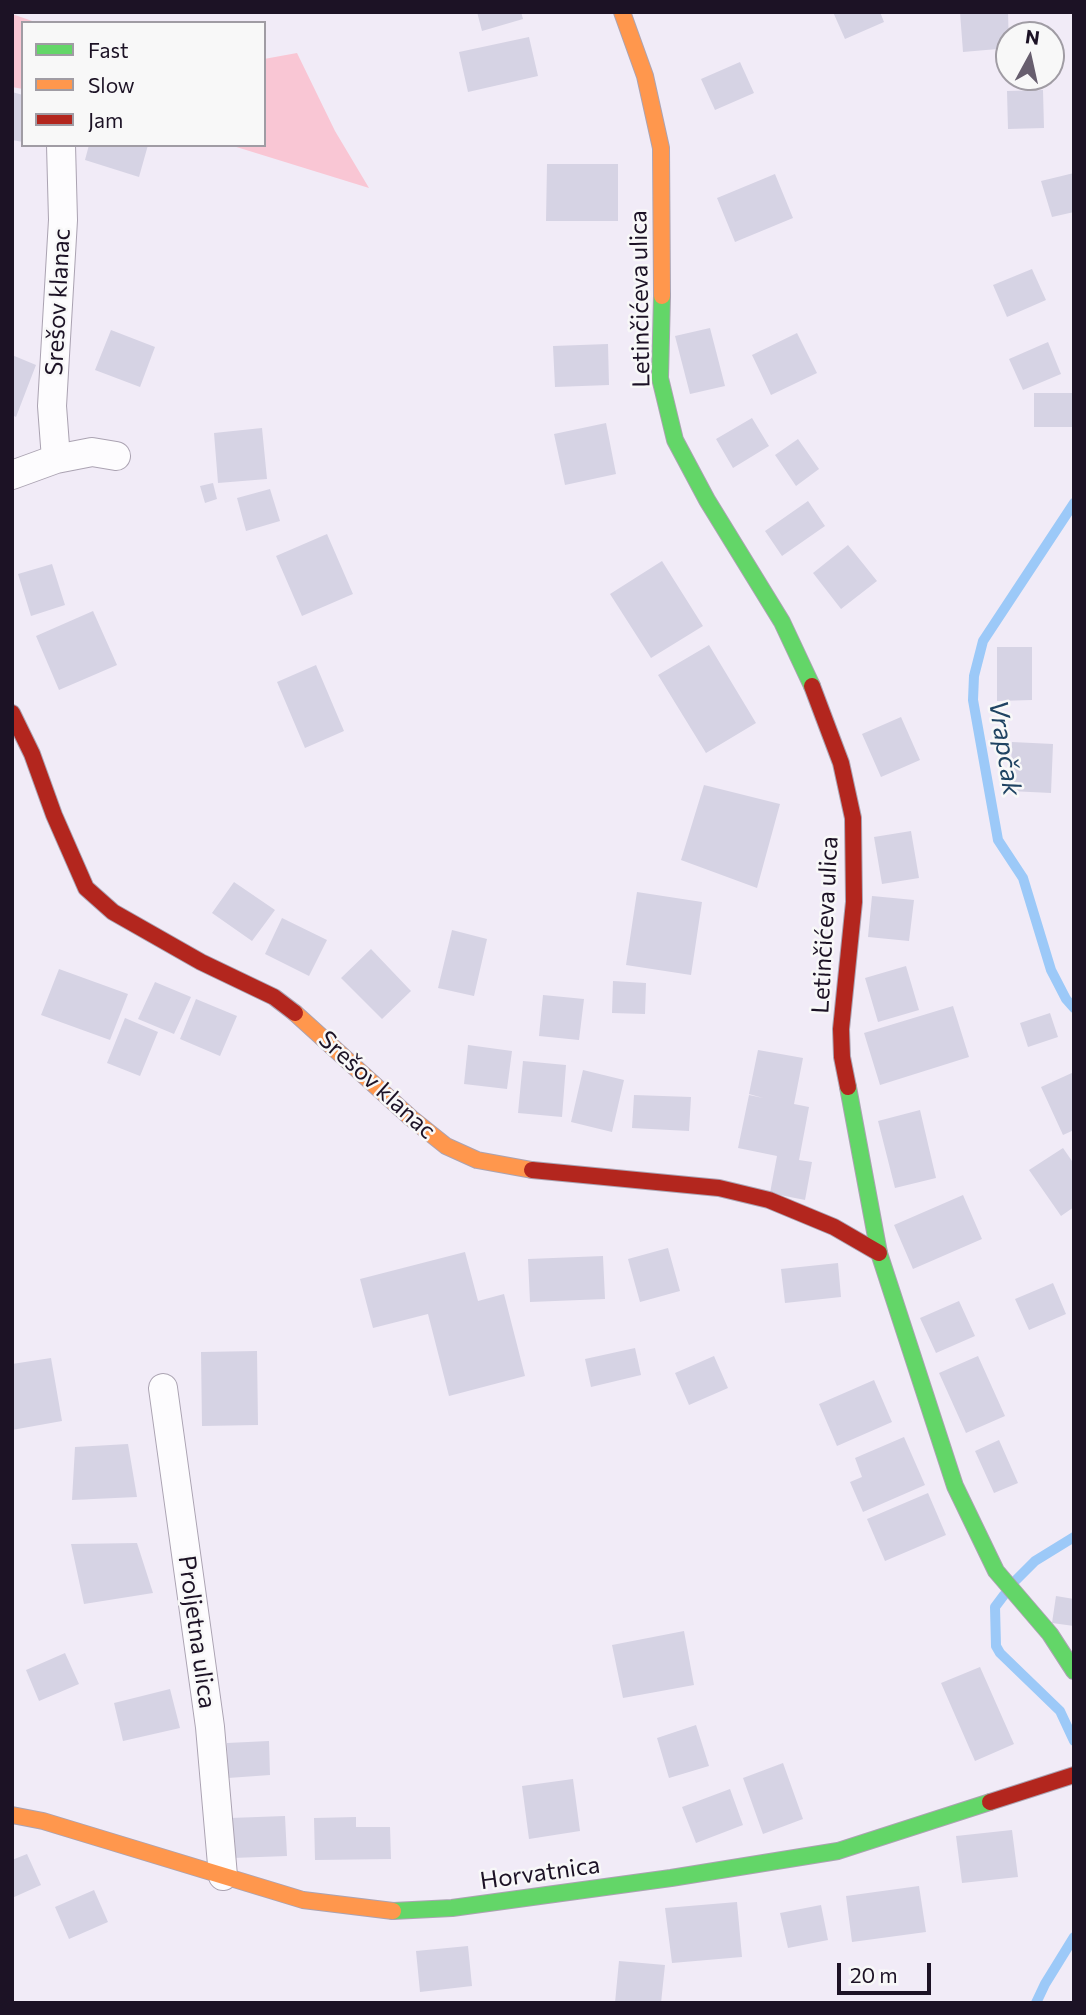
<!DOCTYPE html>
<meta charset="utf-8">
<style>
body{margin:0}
#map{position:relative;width:1086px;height:2015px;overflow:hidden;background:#f1ebf7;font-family:Commissioner,sans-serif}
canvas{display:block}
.frame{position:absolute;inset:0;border:14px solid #1c1225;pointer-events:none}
.legend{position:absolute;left:21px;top:21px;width:245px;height:126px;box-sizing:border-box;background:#f8f8f8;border:2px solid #a09ca4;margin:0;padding:9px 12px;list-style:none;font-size:21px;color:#1c1225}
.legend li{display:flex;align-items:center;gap:14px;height:35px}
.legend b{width:35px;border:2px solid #a09ca4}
.north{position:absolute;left:995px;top:21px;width:70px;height:70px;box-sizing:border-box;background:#f8f8f8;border:2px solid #a09ca4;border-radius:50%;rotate:8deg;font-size:19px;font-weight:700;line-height:28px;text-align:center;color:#1c1225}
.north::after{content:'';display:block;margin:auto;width:24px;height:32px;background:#675e6e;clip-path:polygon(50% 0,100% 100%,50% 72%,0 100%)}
.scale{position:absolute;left:837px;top:1963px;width:94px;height:32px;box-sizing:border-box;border:4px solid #1c1225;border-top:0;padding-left:9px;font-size:21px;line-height:24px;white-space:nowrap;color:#1c1225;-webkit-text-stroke:5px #f8f8f8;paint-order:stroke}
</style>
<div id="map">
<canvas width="1086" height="2015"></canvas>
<div class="frame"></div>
<ul class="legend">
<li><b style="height:9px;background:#63d668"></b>Fast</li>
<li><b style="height:9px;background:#ff974d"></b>Slow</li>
<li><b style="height:9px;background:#b3261e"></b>Jam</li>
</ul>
<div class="north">N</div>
<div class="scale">20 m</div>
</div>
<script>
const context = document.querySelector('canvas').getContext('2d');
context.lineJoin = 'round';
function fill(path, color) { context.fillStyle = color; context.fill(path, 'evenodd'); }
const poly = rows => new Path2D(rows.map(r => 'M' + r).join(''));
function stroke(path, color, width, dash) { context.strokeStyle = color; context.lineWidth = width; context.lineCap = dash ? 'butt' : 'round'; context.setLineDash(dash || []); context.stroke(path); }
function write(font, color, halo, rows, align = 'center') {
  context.font = font + ' Commissioner,sans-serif'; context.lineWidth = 5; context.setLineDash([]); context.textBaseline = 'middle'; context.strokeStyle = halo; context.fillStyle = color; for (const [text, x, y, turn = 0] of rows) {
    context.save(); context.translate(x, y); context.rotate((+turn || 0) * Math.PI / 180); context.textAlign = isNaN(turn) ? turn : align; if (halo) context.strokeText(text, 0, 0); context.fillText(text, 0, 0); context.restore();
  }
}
fill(poly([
 [12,14,38,23,23,23,23,89,12,87],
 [297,53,335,131,369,188,230,145,264,145,264,59]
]), '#f9c6d4');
stroke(poly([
 [1074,503,983,641,974,676,973,700,998,840,1023,878,1051,970,1066,999,1074,1008],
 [1016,1580,1035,1561,1074,1537],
 [1004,1595,995,1607,996,1646,1000,1653,1060,1711,1074,1741],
 [1036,2003,1045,1984,1074,1937]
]), '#9cc9f8', 10);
fill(poly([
 [477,12,521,12,523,19,482,31],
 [833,12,880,12,884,22,845,39],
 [960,12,1008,12,1009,48,963,52],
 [529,37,538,76,468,92,459,52],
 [740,62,754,93,715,110,701,79],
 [1043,90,1044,128,1008,129,1007,91],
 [12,92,23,95,23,142,12,140],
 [89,145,148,145,139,177,85,160],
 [547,164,618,164,618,221,546,221],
 [1074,173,1074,212,1052,217,1041,181],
 [775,174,793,218,735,242,717,198],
 [1032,269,1046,300,1007,317,993,285],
 [710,328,725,386,690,394,675,336],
 [111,330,155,347,140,387,95,370],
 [797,333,817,373,771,395,752,355],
 [1048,342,1061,374,1023,390,1009,359],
 [608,344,609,385,555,387,553,346],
 [12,355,36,365,16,417,12,415],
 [1034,393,1074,393,1074,427,1034,427],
 [752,418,769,446,733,468,716,439],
 [606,423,616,474,565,485,554,434],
 [262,428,267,479,218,483,214,433],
 [798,439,819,469,796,486,775,455],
 [213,483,217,499,205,503,200,486],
 [270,489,280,521,246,531,237,498],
 [808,501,825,526,782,556,765,531],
 [327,534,353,594,302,616,276,556],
 [848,545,877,581,841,609,813,573],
 [662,561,703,626,651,658,610,594],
 [52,564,65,605,31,616,18,574],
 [93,611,117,665,59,690,36,636],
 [709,645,756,723,706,753,658,675],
 [997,647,1032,647,1032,700,997,701],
 [316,665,344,731,305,748,277,682],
 [901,717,920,760,881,777,862,734],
 [1012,742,1053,744,1051,793,1010,791],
 [704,785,780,804,757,888,681,860],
 [911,831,919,878,882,884,874,837],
 [234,882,275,910,252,941,212,913],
 [637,892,702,902,691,975,626,965],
 [872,896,914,900,909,941,868,937],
 [282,918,327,940,309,976,265,954],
 [452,930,487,939,474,996,438,988],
 [371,949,411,991,382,1019,341,978],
 [906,966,919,1010,878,1022,865,978],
 [59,969,128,994,110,1040,41,1015],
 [613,981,646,983,645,1014,612,1013],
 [155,982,191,997,174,1034,138,1019],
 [543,995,584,999,579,1040,539,1036],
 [196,999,237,1016,220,1056,180,1039],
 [953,1006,969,1057,880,1085,864,1033],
 [1050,1013,1058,1037,1028,1047,1020,1023],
 [125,1018,158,1032,140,1076,107,1063],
 [468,1045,512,1051,507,1089,464,1084],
 [758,1050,803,1058,794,1104,809,1107,799,1160,812,1162,805,1200,770,1193,777,1156,738,1148,749,1095,763,1098,749,1094],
 [523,1061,566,1065,562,1117,518,1113],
 [583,1070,624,1080,612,1132,571,1122],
 [1074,1072,1074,1130,1063,1135,1041,1087],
 [634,1095,691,1097,689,1131,632,1128],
 [920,1110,936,1178,895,1188,878,1121],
 [1063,1148,1074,1164,1074,1207,1061,1216,1029,1170],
 [963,1195,982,1239,913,1269,894,1225],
 [668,1248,680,1291,640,1302,628,1259],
 [465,1252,478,1301,504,1294,525,1376,449,1396,428,1314,373,1328,360,1279],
 [603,1256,605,1299,530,1302,528,1259],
 [838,1263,841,1297,785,1303,781,1269],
 [1053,1283,1066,1314,1029,1330,1015,1299],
 [959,1301,975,1336,936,1353,920,1318],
 [635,1348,641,1375,591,1387,585,1359],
 [257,1351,258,1425,202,1426,201,1352],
 [714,1356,728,1388,689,1405,675,1373],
 [978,1356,1005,1416,966,1433,939,1373],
 [51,1358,62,1421,12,1430,12,1364],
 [874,1380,892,1422,837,1446,819,1404],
 [904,1437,925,1485,863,1512,850,1482,862,1477,855,1458],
 [999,1440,1018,1483,994,1493,975,1451],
 [128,1444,137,1497,72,1500,75,1447],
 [928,1493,946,1535,885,1561,867,1519],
 [137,1543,153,1593,84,1604,71,1544],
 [1056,1596,1074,1599,1074,1626,1052,1623],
 [684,1631,694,1685,623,1698,612,1645],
 [65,1653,79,1684,39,1701,26,1670],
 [980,1667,1014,1744,975,1761,941,1683],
 [170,1689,180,1728,123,1741,114,1703],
 [696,1725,709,1766,669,1778,657,1738],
 [269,1741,270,1775,228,1778,227,1743],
 [783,1763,803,1819,763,1834,743,1778],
 [573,1779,580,1831,529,1839,522,1786],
 [730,1789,743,1825,696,1843,682,1807],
 [285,1816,287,1856,232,1858,230,1818],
 [356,1817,356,1827,390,1827,391,1859,315,1860,314,1818],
 [1012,1830,1018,1877,962,1883,956,1836],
 [27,1854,41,1885,12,1898,12,1860],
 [919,1886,926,1932,852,1942,846,1896],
 [94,1890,108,1922,69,1939,55,1907],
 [737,1902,742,1957,672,1963,665,1908],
 [821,1905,828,1940,788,1948,780,1913],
 [468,1946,472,1986,420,1992,416,1951],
 [619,1961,665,1965,661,2003,615,2003]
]), '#d6d3e4');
const street = poly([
 [56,459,52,406,63,220,61,145],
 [12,475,56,459,92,452,116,456],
 [163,1388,210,1727,223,1876]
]);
const fast = poly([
 [662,296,660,378,675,440,707,500,782,622,812,686],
 [848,1087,879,1253,955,1486,996,1571,1050,1634,1074,1671],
 [393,1911,452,1908,671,1878,838,1851,990,1802]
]);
const slow = poly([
 [622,12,645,76,661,148,662,296],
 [295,1013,411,1118,446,1146,477,1160,532,1170],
 [12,1815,43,1821,303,1900,393,1911]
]);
const jam = poly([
 [812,686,841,763,853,818,854,902,841,1029,842,1057,848,1087],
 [12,713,32,754,54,815,86,888,113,912,201,962,274,997,295,1013],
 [532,1170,719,1188,769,1200,834,1227,879,1253],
 [990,1802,1074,1775]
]);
stroke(street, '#aba3b2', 30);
stroke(fast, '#aba3b2', 18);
stroke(slow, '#aba3b2', 18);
stroke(jam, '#aba3b2', 18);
stroke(street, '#fdfcfe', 28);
stroke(fast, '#63d668', 16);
stroke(slow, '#ff974d', 16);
stroke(jam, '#b3261e', 16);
write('24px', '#1c1225', '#f8f8f8', [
 ["Letinčićeva ulica",640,299,-91],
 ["Srešov klanac",58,302,-87],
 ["Letinčićeva ulica",825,925,-87],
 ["Srešov klanac",377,1085,42],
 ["Proljetna ulica",197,1632,82],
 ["Horvatnica",540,1873,-8]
]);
write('italic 26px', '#1f4362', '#f8f8f8', [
 ["Vrapčak",1005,748,81]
]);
</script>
